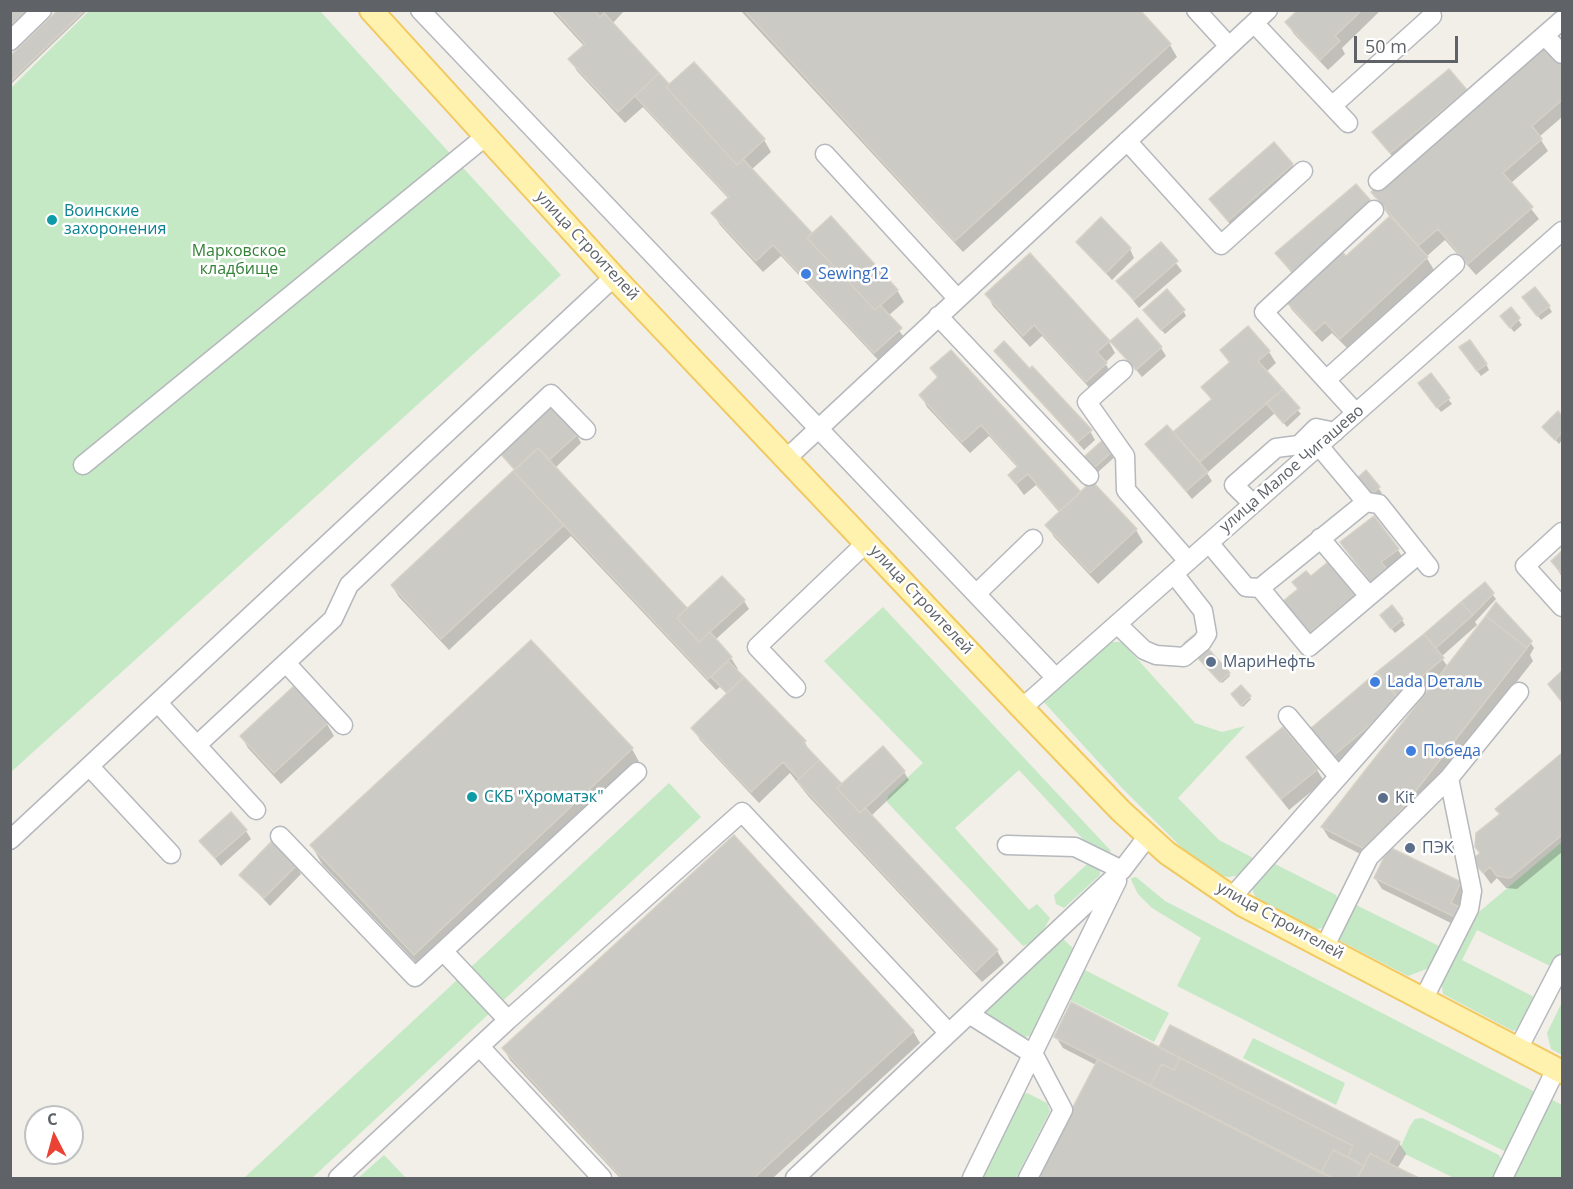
<!DOCTYPE html>
<meta charset="utf-8">
<style>
body{margin:0}
#map{position:relative;width:1573px;height:1189px;overflow:hidden;background:#f1efe8;font-family:"Open Sans",sans-serif}
canvas{display:block}
.frame{position:absolute;inset:0;border:12px solid #5f6368;pointer-events:none}
.north{position:absolute;left:24px;top:1105px;width:60px;height:60px;box-sizing:border-box;background:#fff;border:2px solid #bfc1c3;border-radius:50%;rotate:354deg;font-size:16px;font-weight:700;line-height:24px;text-align:center;color:#5f6368}
.north::after{content:'';display:block;margin:auto;width:21px;height:27px;background:#ea4335;clip-path:polygon(50% 0,100% 100%,50% 72%,0 100%)}
.scale{position:absolute;left:1354px;top:36px;width:104px;height:27px;box-sizing:border-box;border:3px solid #5f6368;border-top:0;padding-left:8px;font-size:18px;line-height:21px;white-space:nowrap;color:#5f6368;-webkit-text-stroke:4px #fff;paint-order:stroke}
</style>
<div id="map">
<canvas width="1573" height="1189"></canvas>
<div class="frame"></div>
<div class="north">С</div>
<div class="scale">50 m</div>
</div>
<script>
const context = document.querySelector('canvas').getContext('2d');
context.lineJoin = 'round';
function fill(path, color) { context.fillStyle = color; context.fill(path, 'evenodd'); }
const poly = rows => new Path2D(rows.map(r => 'M' + r).join(''));
function stroke(path, color, width, dash) { context.strokeStyle = color; context.lineWidth = width; context.lineCap = dash ? 'butt' : 'round'; context.setLineDash(dash || []); context.stroke(path); }
function write(font, color, halo, rows, align = 'center') {
  context.font = font + ' "Open Sans",sans-serif'; context.lineWidth = 5; context.setLineDash([]); context.textBaseline = 'middle'; context.strokeStyle = halo; context.fillStyle = color; for (const [text, x, y, turn = 0] of rows) {
    context.save(); context.translate(x, y); context.rotate((+turn || 0) * Math.PI / 180); context.textAlign = isNaN(turn) ? turn : align; if (halo) context.strokeText(text, 0, 0); context.fillText(text, 0, 0); context.restore();
  }
}
fill(poly([
 [89,11,320,11,561,275,11,772,11,88],
 [883,607,1111,851,1105,856,1094,851,1019,770,955,828,1029,910,1037,904,1050,918,1038,940,1023,946,887,802,888,796,923,763,824,661],
 [1108,642,1122,642,1195,723,1222,732,1245,726,1178,798,1219,840,1253,858,1240,875,1229,877,1217,875,1190,856,1123,789,1041,699],
 [669,783,701,817,312,1178,244,1178],
 [1562,842,1562,951,1554,968,1477,930,1462,960,1538,999,1524,1026,1513,1031,1443,994,1441,979,1473,917],
 [1095,863,1100,868,1100,875,1064,908,1056,904,1054,895,1086,865],
 [1267,864,1275,864,1336,895,1338,900,1328,925,1316,930,1256,899,1252,888],
 [1136,877,1165,901,1535,1092,1508,1153,1177,986,1201,938,1152,908,1138,894,1132,882,1131,878],
 [1352,903,1441,947,1429,968,1408,976,1338,940],
 [1061,937,1075,950,1034,1035,1020,1038,985,1018,981,1005],
 [1083,969,1169,1013,1154,1042,1068,999],
 [1562,1002,1562,1055,1551,1049,1547,1033],
 [1253,1038,1345,1083,1336,1105,1243,1058],
 [1027,1093,1047,1103,1050,1111,1016,1178,978,1178,1019,1096],
 [1549,1098,1562,1105,1562,1178,1508,1178],
 [1422,1118,1499,1155,1504,1163,1499,1178,1454,1178,1405,1154,1401,1146,1410,1126,1415,1119],
 [384,1155,406,1178,358,1178]
]), '#c5e8c5');
fill(poly([
 [10,10,31,10,10,29],
 [61,10,88,10,10,85,10,59],
 [551,10,625,10,612,24,669,86,764,140,771,152,751,170,812,235,897,290,904,302,888,316,907,341,882,364,781,256,763,272,720,225,713,214,729,199,643,107,625,123,577,71,570,59,584,46],
 [740,10,1138,10,1170,45,1177,57,963,252],
 [1308,10,1381,10,1342,48,1345,54,1328,70,1294,34,1287,23],
 [1542,44,1562,67,1562,117,1539,137,1548,151,1511,183,1539,219,1476,275,1445,240,1426,257,1434,270,1348,349,1332,333,1322,342,1292,310,1285,298,1300,284,1277,254,1356,186,1337,250,1346,258,1390,217,1372,192,1398,164,1374,132,1465,91,1473,104],
 [1292,164,1297,173,1233,228,1211,200],
 [1078,242,1130,249,1134,258,1112,280],
 [1161,244,1182,271,1139,308,1118,281],
 [987,294,1109,342,1115,353,1105,363,1113,376,1094,393,1042,336,1030,347,993,306],
 [1527,302,1549,307,1552,312,1541,320],
 [1510,309,1522,325,1514,332,1502,317],
 [1183,310,1186,316,1165,334,1148,315],
 [1112,341,1161,348,1166,356,1142,377],
 [995,351,1090,431,1095,440,1084,450],
 [1222,351,1269,352,1276,363,1266,372,1301,414,1287,427,1275,413,1207,473,1212,481,1192,499,1147,444,1179,439,1175,433,1212,401,1203,387,1230,364],
 [1464,353,1486,364,1489,370,1481,376],
 [932,369,1081,494,1136,530,1143,542,1098,584,1054,537,1047,525,1060,513,1036,485,1024,495,1010,476,1018,468,989,436,970,453,927,407,921,395,938,379],
 [1430,376,1452,404,1441,412,1423,389],
 [1558,413,1562,418,1562,440,1559,444,1544,427],
 [577,435,581,443,555,468,687,610,744,601,749,609,715,640,731,658,738,669,736,671,804,741,811,753,841,785,904,772,909,780,871,816,997,951,1004,963,982,982,809,797,790,773,759,803,700,740,693,728,728,695,720,687,716,690,571,536,449,650,399,597,392,586,515,471,501,453],
 [1114,450,1117,455,1097,473,1086,458],
 [1366,473,1382,493,1371,503],
 [1342,543,1398,550,1403,558,1378,592],
 [1562,553,1562,577,1553,562],
 [1310,578,1354,596,1361,607,1316,645,1291,614],
 [1492,594,1496,599,1475,622,1477,625,1441,657,1448,667,1530,642,1534,648,1530,655,1533,661,1376,862,1329,838,1322,827,1441,674,1402,705,1341,767,1312,729,1461,604],
 [1402,620,1405,625,1395,633,1385,621],
 [1188,646,1229,674,1230,676,1222,683],
 [1562,673,1562,703,1550,684],
 [1241,687,1251,699,1243,707,1234,697],
 [294,688,327,724,334,736,281,784,248,748,242,737],
 [632,749,642,767,425,972,322,864,312,846],
 [1562,755,1562,852,1517,889,1506,888,1497,878,1491,884,1474,860,1481,855,1501,815,1497,809],
 [1248,758,1317,770,1324,781,1289,810],
 [246,831,251,839,221,866,201,841],
 [296,866,301,874,270,906,241,875],
 [1375,878,1460,884,1467,895,1461,928,1382,889],
 [1170,1027,1399,1143,1406,1154,1397,1169,1416,1178,1038,1178,1096,1065,1063,1048,1056,1037,1159,1049],
 [913,1031,920,1043,773,1178,620,1178,510,1060,504,1049]
]), '#0003');
const building = poly([
 [10,10,28,10,10,26,10,10],
 [58,10,85,10,10,82,10,56,58,10],
 [554,10,594,10,600,17,604,13,659,73,618,112,568,59,585,44,554,10],
 [744,10,1140,10,1171,44,955,241,744,10],
 [1298,10,1362,10,1335,36,1340,41,1320,60,1285,22,1298,10],
 [1542,42,1562,65,1562,100,1532,126,1542,139,1503,173,1533,207,1468,264,1438,229,1418,246,1371,192,1542,42],
 [694,62,765,139,737,165,666,87,694,62],
 [1449,69,1467,90,1390,153,1372,132,1449,69],
 [659,73,669,84,666,87,737,165,743,159,812,233,807,238,875,310,880,305,902,328,874,353,773,245,756,261,711,213,729,197,635,96,659,73],
 [1274,142,1293,164,1228,221,1209,199,1274,142],
 [1356,184,1372,202,1292,272,1275,253,1356,184],
 [831,216,898,290,875,310,807,238,831,216],
 [1390,216,1428,257,1340,339,1325,322,1314,332,1283,298,1338,248,1346,256,1390,216],
 [1101,217,1131,248,1106,273,1076,242,1101,217],
 [1161,242,1178,261,1134,300,1116,281,1161,242],
 [1030,253,1110,341,1097,352,1107,363,1086,382,1034,325,1023,336,985,294,1030,253],
 [1535,287,1550,306,1537,316,1522,297,1535,287],
 [1167,289,1185,310,1161,330,1143,310,1167,289],
 [1511,307,1520,318,1510,328,1500,316,1511,307],
 [1137,318,1162,347,1136,370,1110,341,1137,318],
 [1248,326,1270,351,1258,361,1283,389,1200,462,1173,432,1212,399,1201,387,1230,362,1220,350,1248,326],
 [1470,340,1487,364,1477,371,1459,347,1470,340],
 [1004,341,1030,369,1032,366,1092,430,1078,442,994,351,1004,341],
 [951,350,1081,492,1060,511,1028,474,1016,484,1008,475,1018,466,981,425,962,442,919,395,938,377,930,368,951,350],
 [1431,373,1450,398,1437,408,1418,383,1431,373],
 [1283,389,1300,408,1283,423,1266,403,1283,389],
 [551,405,578,434,549,460,538,448,515,470,499,452,551,405],
 [1558,411,1562,416,1562,432,1555,440,1542,427,1558,411],
 [1167,425,1208,472,1186,491,1145,444,1167,425],
 [1105,438,1115,449,1094,468,1084,457,1105,438],
 [538,448,687,608,677,618,699,642,710,632,732,657,708,679,513,471,538,448],
 [1366,470,1380,487,1367,498,1353,482,1366,470],
 [513,471,564,525,441,639,391,585,513,471],
 [1092,481,1137,529,1090,573,1045,525,1092,481],
 [1374,516,1399,549,1381,562,1389,572,1372,584,1340,542,1374,516],
 [1562,551,1562,574,1551,561,1562,551],
 [1328,562,1355,595,1308,634,1282,602,1298,589,1292,582,1306,571,1311,576,1328,562],
 [722,576,745,600,699,642,677,618,722,576],
 [1485,582,1494,593,1473,615,1461,602,1485,582],
 [1461,602,1473,615,1436,648,1424,634,1461,602],
 [1496,602,1532,641,1527,648,1486,616,1496,602],
 [1392,605,1403,619,1391,629,1380,615,1392,605],
 [1486,616,1527,648,1369,851,1321,827,1486,616],
 [1195,634,1230,673,1220,682,1184,643,1195,634],
 [1424,634,1444,658,1397,697,1377,672,1424,634],
 [531,640,633,748,414,955,310,845,531,640],
 [728,661,744,677,727,693,711,677,728,661],
 [1562,671,1562,702,1548,684,1562,671],
 [1377,672,1400,700,1333,756,1310,729,1377,672],
 [744,677,806,741,803,743,819,760,799,779,783,762,751,792,691,728,744,677],
 [1241,685,1251,696,1241,706,1231,694,1241,685],
 [294,686,328,723,274,773,240,736,294,686],
 [1283,727,1318,769,1281,799,1246,757,1283,727],
 [883,746,905,771,860,813,837,788,883,746],
 [1562,753,1562,835,1510,878,1497,876,1490,867,1483,873,1472,860,1480,853,1475,847,1476,833,1500,814,1495,809,1562,753],
 [819,760,842,784,837,788,860,813,865,808,998,950,975,972,797,781,819,760],
 [231,812,247,830,215,858,199,841,231,812],
 [734,835,914,1031,754,1178,622,1178,502,1048,734,835],
 [272,841,297,865,264,898,239,875,272,841],
 [1389,847,1461,882,1451,903,1459,907,1455,917,1374,878,1389,847],
 [1071,1002,1180,1058,1174,1070,1162,1064,1150,1086,1054,1037,1071,1002],
 [1170,1025,1400,1142,1388,1163,1370,1153,1364,1166,1348,1157,1353,1146,1159,1047,1170,1025],
 [1180,1058,1353,1146,1348,1157,1333,1150,1321,1173,1150,1086,1162,1064,1174,1070,1180,1058],
 [1098,1059,1333,1178,1036,1178,1098,1059],
 [1333,1150,1364,1166,1357,1178,1333,1178,1321,1173,1333,1150],
 [1370,1153,1388,1163,1419,1178,1357,1178,1370,1153]
]);
fill(building, '#cccac5');
stroke(building, '#d6d1c6', 1.5);
const minor = poly([
 [420,10,1056,678],
 [1196,10,1229,46],
 [1254,23,1348,123],
 [1545,36,1562,54],
 [10,41,42,10],
 [1332,106,1432,16],
 [1127,141,1221,245,1303,171],
 [825,154,957,298],
 [1378,181,1562,20],
 [938,316,1089,476],
 [1123,370,1087,402,1125,456,1126,490,1188,561],
 [1326,380,1455,264],
 [1356,413,1264,312,1374,210],
 [1319,446,1366,502],
 [787,458,1268,10],
 [83,465,486,136],
 [1253,504,1234,485,1276,448,1299,445,1316,428,1335,432],
 [1562,532,1525,566,1562,607],
 [1320,538,1369,596],
 [1209,543,1246,587,1260,588,1366,502,1379,504,1429,567],
 [1260,588,1309,647,1419,554],
 [976,594,1033,539],
 [1117,624,1144,650,1156,655,1184,657,1202,642,1207,634,1203,611,1174,574],
 [286,663,343,725],
 [796,688,757,647,867,542],
 [158,703,256,810],
 [1022,708,1562,231],
 [1288,716,1338,776],
 [197,745,333,619,349,585,551,394,586,430],
 [90,767,171,854],
 [280,836,415,977,637,772],
 [10,840,614,277],
 [1007,845,1075,847,1122,870],
 [1232,897,1416,689],
 [1325,946,1369,857,1449,778,1519,692],
 [443,951,508,1020],
 [1423,1000,1469,909,1472,891,1449,778],
 [969,1014,1034,1055,1063,1110,1028,1178],
 [480,1047,602,1178],
 [1518,1049,1562,964],
 [338,1178,508,1020,742,812,949,1033],
 [795,1178,1122,870,1148,836],
 [972,1178,1117,881],
 [1503,1178,1556,1069]
]);
const major = poly([
 [371,10,614,277,1022,708,1121,811,1167,853,1243,905,1562,1072]
]);
stroke(minor, '#b5b8bc', 21);
stroke(major, '#f2c960', 26);
stroke(minor, '#fff', 18);
stroke(major, '#fff2af', 22);
for (const [x, y, r, color] of [
 [52,220,6,"#0f9aa8"],
 [806,274,6,"#3f7fe0"],
 [1211,662,6,"#5c6f8a"],
 [1375,682,6,"#3f7fe0"],
 [1411,751,6,"#3f7fe0"],
 [472,797,6,"#0f9aa8"],
 [1383,798,6,"#5c6f8a"],
 [1410,848,6,"#5c6f8a"]
]) { const dot = new Path2D(); dot.arc(x, y, r, 0, 2 * Math.PI); context.fillStyle = color; context.fill(dot); stroke(dot, '#fff', 2); }
write('16px', '#0d838f', '#fff', [
 ["Воинские",64,211],
 ["захоронения",64,229],
 ["СКБ \"Хроматэк\"",484,797]
], 'left');
write('16px', '#5f6368', '#fff', [
 ["улица Строителей",587,246,47],
 ["улица Малое Чигашево",1292,469,-41],
 ["улица Строителей",921,600,47],
 ["улица Строителей",1280,921,29]
]);
write('16px', '#348238', '#fff', [
 ["Марковское",239,251],
 ["кладбище",239,269]
]);
write('16px', '#366cbe', '#fff', [
 ["Sewing12",818,274],
 ["Lada Dеталь",1387,682],
 ["Победа",1423,751]
], 'left');
write('16px', '#4e5e75', '#fff', [
 ["МариНефть",1223,662],
 ["Kit",1395,798],
 ["ПЭК",1422,848]
], 'left');
</script>
